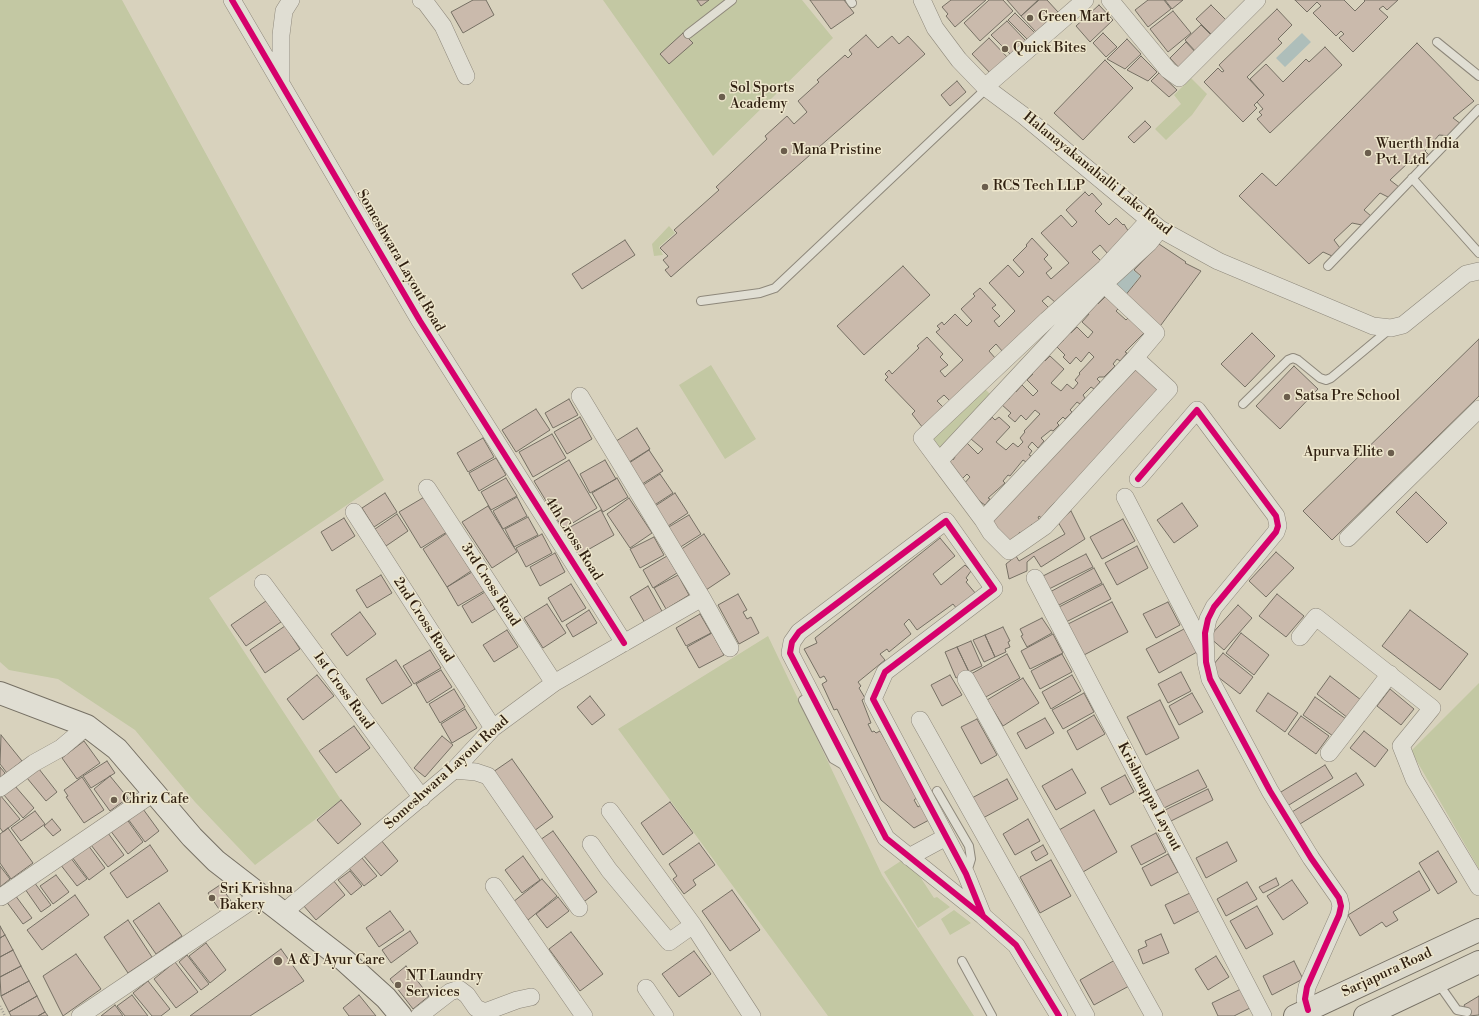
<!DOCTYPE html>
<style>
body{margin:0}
canvas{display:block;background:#d8d2bd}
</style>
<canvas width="1479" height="1016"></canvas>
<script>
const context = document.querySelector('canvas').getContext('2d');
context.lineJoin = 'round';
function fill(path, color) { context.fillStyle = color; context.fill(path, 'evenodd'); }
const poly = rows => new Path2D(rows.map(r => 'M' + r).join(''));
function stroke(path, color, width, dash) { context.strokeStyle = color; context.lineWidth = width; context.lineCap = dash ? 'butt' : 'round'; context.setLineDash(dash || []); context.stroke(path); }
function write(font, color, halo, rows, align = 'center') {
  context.font = font + ' "Libre Bodoni",serif'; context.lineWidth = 3; context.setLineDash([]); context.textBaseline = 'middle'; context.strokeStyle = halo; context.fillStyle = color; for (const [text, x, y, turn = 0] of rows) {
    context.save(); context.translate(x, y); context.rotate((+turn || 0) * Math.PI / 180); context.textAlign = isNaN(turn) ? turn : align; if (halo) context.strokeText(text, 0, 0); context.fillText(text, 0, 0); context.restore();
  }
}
fill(poly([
 [0,0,122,0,384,480,209,598,341,800,255,865,195,802,135,730,58,679,9,670,0,662],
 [603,0,802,0,833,38,713,156],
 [1191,78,1207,94,1192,115,1166,140,1155,129,1181,104,1174,95],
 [669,226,675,233,659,247,663,255,654,256,652,244],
 [711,365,756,439,725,459,679,385],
 [984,388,994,398,943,452,931,438],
 [768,636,882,875,974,1016,828,1016,618,729],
 [1479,683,1479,869,1411,751],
 [907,857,934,898,937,897,950,907,918,928,884,872],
 [954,910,971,923,950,935,941,919]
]), '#c3c8a3');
fill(poly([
 [1302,33,1311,42,1285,67,1276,58],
 [1140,262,1133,270,1140,276,1124,297,1113,286]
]), '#aebeba');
const building = poly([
 [473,0,486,0,494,15,463,33,451,12,473,0],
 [697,0,709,0,701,6,697,0],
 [810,0,844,0,854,13,831,29,810,0],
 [951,0,986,0,955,27,946,16,948,14,942,7,951,0],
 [989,0,1003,0,1013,11,980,41,964,23,989,0],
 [1007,0,1038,0,1021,16,1007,0],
 [1039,0,1047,0,1058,12,1036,32,1021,16,1039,0],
 [1148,0,1164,0,1171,9,1148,27,1135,10,1148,0],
 [1165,0,1183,0,1172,9,1165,0],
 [1295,0,1344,0,1355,11,1365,1,1364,0,1398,0,1387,10,1383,6,1379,9,1388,17,1353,52,1339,38,1344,34,1341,31,1336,36,1313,13,1321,6,1317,2,1307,12,1295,0],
 [1099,5,1113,20,1090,42,1076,26,1099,5],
 [1211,5,1228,22,1213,36,1196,19,1211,5],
 [1277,9,1292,25,1278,39,1282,43,1247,77,1264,95,1254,105,1257,108,1243,122,1204,82,1218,68,1222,72,1224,71,1219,65,1277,9],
 [1173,11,1191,33,1168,52,1150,29,1173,11],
 [1015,13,1035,33,1028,40,1008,20,1015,13],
 [1007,21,1026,41,1011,55,991,35,1007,21],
 [1201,25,1213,37,1197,53,1185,40,1201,25],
 [683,33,693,43,669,64,660,54,683,33],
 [1103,33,1117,47,1106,57,1093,43,1103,33],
 [866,35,878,48,892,36,899,44,908,36,925,54,671,277,665,270,669,267,663,260,668,256,660,248,677,233,674,230,719,190,716,187,767,139,765,136,787,116,794,124,807,112,798,101,819,82,817,80,845,55,848,58,852,54,849,50,866,35],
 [989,38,1009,59,992,75,972,54,989,38],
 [1127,39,1141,54,1125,69,1107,59,1127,39],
 [1186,42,1197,54,1181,70,1170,58,1186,42],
 [1417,43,1474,101,1453,118,1461,124,1451,136,1439,135,1425,151,1430,156,1420,167,1410,161,1390,180,1399,187,1388,197,1380,193,1364,210,1371,216,1362,225,1352,223,1334,240,1340,248,1332,256,1323,252,1309,264,1239,196,1262,173,1276,186,1417,43],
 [1325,47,1342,65,1270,133,1257,119,1262,115,1259,112,1263,109,1257,102,1264,95,1250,79,1266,64,1283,82,1306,59,1309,62,1325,47],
 [1141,56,1157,72,1148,81,1127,70,1141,56],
 [1105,60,1133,88,1083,140,1054,113,1105,60],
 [1159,73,1177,90,1169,97,1151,81,1159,73],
 [957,81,966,92,950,106,941,95,957,81],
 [1145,121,1151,127,1134,143,1128,137,1145,121],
 [1085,192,1089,196,1092,193,1102,204,1095,211,1109,225,1116,218,1123,225,1124,224,1130,234,1108,254,1100,245,1092,252,1101,261,1056,303,1048,296,1042,301,1050,309,1003,352,996,344,989,351,996,359,951,402,944,395,937,401,944,408,923,428,912,414,915,411,885,380,888,377,885,374,889,370,892,374,919,348,917,346,927,337,943,354,940,357,948,365,940,371,945,377,963,360,936,332,940,329,937,326,942,322,944,325,955,314,967,326,972,321,961,309,975,296,973,294,980,288,996,305,992,308,1000,316,994,321,999,327,1015,311,989,283,1008,265,1019,277,1024,272,1013,260,1027,246,1026,245,1032,238,1048,255,1044,259,1052,268,1046,273,1051,279,1069,263,1041,233,1061,215,1072,227,1077,222,1066,210,1085,192],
 [625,240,635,255,582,289,572,274,625,240],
 [1159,244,1186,262,1185,263,1201,271,1158,329,1124,297,1141,276,1134,270,1159,244],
 [903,266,930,295,864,355,837,326,903,266],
 [1106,296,1122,305,1116,311,1126,320,1132,314,1145,332,1125,352,1127,353,1120,361,1117,359,1113,364,1115,366,1104,377,1099,377,1097,379,1100,382,1094,389,1091,387,1083,395,1085,398,1080,404,1077,402,1070,410,1072,412,1065,419,1063,417,1057,423,1059,425,1053,431,1051,430,1041,438,1044,441,1038,448,1032,442,1028,447,1032,451,1029,455,1031,456,1026,462,1023,460,1010,476,1008,475,1003,481,1005,483,988,498,990,499,985,505,982,503,963,485,970,477,967,474,960,481,946,463,951,458,953,460,955,457,952,454,959,447,961,450,967,443,978,454,983,449,971,439,978,432,976,429,987,418,990,420,992,417,995,420,999,417,1010,427,996,442,1006,450,1013,443,1018,447,1023,442,1020,438,1025,432,1024,431,1040,414,1035,410,1026,420,1021,415,1015,422,1008,416,1011,413,1001,404,1010,398,1007,396,1013,389,1016,392,1022,385,1033,396,1038,391,1027,380,1033,374,1030,371,1042,358,1045,361,1050,356,1064,369,1051,383,1061,391,1067,384,1073,389,1078,383,1075,380,1080,374,1079,373,1094,357,1089,352,1081,362,1076,357,1070,364,1063,357,1065,355,1057,347,1064,340,1061,338,1068,331,1071,333,1077,327,1088,338,1093,332,1082,322,1089,314,1086,312,1096,302,1098,304,1106,296],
 [1252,333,1275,356,1245,387,1221,364,1252,333],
 [1479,339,1479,396,1332,540,1303,511,1479,339],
 [1139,366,1160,389,1058,505,1055,502,1045,513,1048,516,1044,520,1039,516,1038,518,1041,520,1035,527,1032,524,1023,535,1020,532,1011,545,989,525,1139,366],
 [1294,366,1318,389,1280,429,1256,406,1294,366],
 [569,399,578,415,553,428,545,413,569,399],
 [536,409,550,430,516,452,502,430,536,409],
 [580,417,592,439,567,454,554,432,580,417],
 [637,428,650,449,626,464,613,443,637,428],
 [552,434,566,458,533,477,519,452,552,434],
 [483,438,494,457,468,472,457,453,483,438],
 [649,450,663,471,639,486,626,465,649,450],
 [496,458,506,475,479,491,469,473,496,458],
 [569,460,597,508,563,529,534,481,569,460],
 [605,460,616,479,590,493,580,474,605,460],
 [660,474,673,493,653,506,640,487,660,474],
 [506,478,517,496,491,510,481,492,506,478],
 [617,478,628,497,603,512,592,493,617,478],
 [1416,492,1447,523,1427,543,1396,512,1416,492],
 [385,493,397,512,374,527,362,508,385,493],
 [675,493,688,513,665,528,652,508,675,493],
 [426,496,447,532,421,548,399,512,426,496],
 [517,497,527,516,503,529,493,511,517,497],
 [629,498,652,533,630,548,607,514,629,498],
 [1182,503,1198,526,1174,543,1157,520,1182,503],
 [488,506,517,552,492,568,462,522,488,506],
 [601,510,614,535,577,556,563,531,601,510],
 [1071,511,1085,539,1041,567,1034,556,1027,562,1027,571,1009,579,1006,564,1016,556,1019,561,1065,534,1058,522,1071,511],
 [397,514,408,531,386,546,375,529,397,514],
 [689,515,701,534,679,548,667,528,689,515],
 [528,517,538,535,514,547,505,529,528,517],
 [344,518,355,536,332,551,321,532,344,518],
 [1123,519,1135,541,1102,559,1090,537,1123,519],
 [447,533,471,571,447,587,423,549,447,533],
 [542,534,552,553,526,567,516,548,542,534],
 [704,534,730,574,706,590,680,550,704,534],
 [654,537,664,555,640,568,630,549,654,537],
 [940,538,955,556,933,574,941,585,965,565,971,571,966,578,968,580,966,582,976,594,957,609,953,604,917,630,909,619,904,624,911,634,889,652,887,649,880,654,885,660,858,682,861,686,859,688,865,698,862,700,871,723,868,724,872,732,874,731,876,733,880,731,918,797,914,800,918,807,921,805,929,820,914,828,881,800,837,709,834,710,822,684,827,681,824,676,820,678,804,649,817,643,815,638,940,538],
 [1137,546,1148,568,1117,585,1105,563,1137,546],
 [1276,552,1294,568,1266,597,1249,581,1276,552],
 [555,553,565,572,540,586,530,567,555,553],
 [1086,554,1093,567,1049,589,1043,576,1086,554],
 [667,556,677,573,653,588,643,570,667,556],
 [1094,568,1102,583,1057,606,1050,592,1094,568],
 [472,572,484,591,458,606,447,587,472,572],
 [381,575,392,593,367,608,356,590,381,575],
 [678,575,689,595,666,609,654,588,678,575],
 [571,584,586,608,562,622,548,598,571,584],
 [1103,584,1111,599,1066,622,1059,607,1103,584],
 [648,586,663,613,645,623,630,597,648,586],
 [485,592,495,609,472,623,462,606,485,592],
 [738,594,747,610,743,612,747,619,751,617,759,633,739,644,718,605,738,594],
 [1277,594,1304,616,1286,637,1259,616,1277,594],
 [266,601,281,622,246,646,231,625,266,601],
 [1112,602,1128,632,1084,655,1068,624,1112,602],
 [1168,602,1180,625,1156,638,1143,614,1168,602],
 [547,604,566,633,543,648,524,618,547,604],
 [1238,605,1252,618,1224,650,1209,637,1238,605],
 [589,610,597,623,573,637,566,625,589,610],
 [1410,610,1468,654,1440,690,1382,646,1410,610],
 [360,612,376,634,347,656,331,634,360,612],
 [700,614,711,633,686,646,676,628,700,614],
 [1042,618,1052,633,1027,647,1021,636,1023,635,1020,629,1042,618],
 [285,626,300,649,265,673,250,650,285,626],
 [1003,627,1010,641,1008,642,1010,647,1005,649,1006,652,995,657,985,635,1003,627],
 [1184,629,1197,652,1159,673,1146,649,1184,629],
 [507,630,518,647,494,662,483,645,507,630],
 [712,633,724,655,699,668,687,647,712,633],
 [1241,633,1269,655,1254,675,1226,653,1241,633],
 [1053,634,1063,653,1030,669,1021,651,1053,634],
 [985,635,995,657,984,662,973,640,985,635],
 [971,641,982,666,969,672,957,647,971,641],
 [957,647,969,672,956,678,945,652,957,647],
 [430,650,441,668,414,684,403,666,430,650],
 [1223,653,1253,677,1240,694,1209,670,1223,653],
 [1007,654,1020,678,984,698,971,674,1007,654],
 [1062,654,1072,672,1040,689,1031,671,1062,654],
 [396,660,412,685,382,704,366,679,396,660],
 [441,670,452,687,427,703,416,684,441,670],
 [1181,672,1191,691,1168,703,1158,684,1181,672],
 [317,675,334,696,303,720,287,699,317,675],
 [950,675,962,695,942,706,931,685,950,675],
 [1072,675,1081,691,1051,709,1042,692,1072,675],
 [1330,676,1361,700,1348,718,1317,694,1330,676],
 [1023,678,1039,703,1003,726,987,700,1023,678],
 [454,689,465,707,440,723,429,704,454,689],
 [1390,689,1414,709,1401,725,1377,706,1390,689],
 [1084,693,1094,712,1063,729,1052,710,1084,693],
 [1192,693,1203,712,1179,725,1169,706,1192,693],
 [1268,693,1298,713,1285,732,1256,711,1268,693],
 [590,696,605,715,592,725,577,707,590,696],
 [1315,697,1346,719,1333,736,1303,715,1315,697],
 [1160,700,1179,738,1146,755,1127,717,1160,700],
 [465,709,477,728,452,743,441,724,465,709],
 [1094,715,1105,734,1077,750,1067,731,1094,715],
 [1301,716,1329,736,1316,754,1288,734,1301,716],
 [1045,718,1054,733,1026,749,1017,733,1045,718],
 [977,719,997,755,981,764,961,727,977,719],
 [354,726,370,748,336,773,319,751,354,726],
 [1364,731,1388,750,1375,767,1350,748,1364,731],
 [1,735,22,761,7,773,0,764,1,735],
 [442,736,453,745,425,777,414,768,442,736],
 [84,741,100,763,77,779,62,758,84,741],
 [512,759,553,817,534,831,493,772,512,759],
 [107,761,115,773,91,788,83,776,107,761],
 [1325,765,1333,778,1284,808,1276,795,1325,765],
 [0,767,5,773,0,778,0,767],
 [39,769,57,792,46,801,27,778,39,769],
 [1072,769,1086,793,1056,810,1042,786,1072,769],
 [1198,770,1207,787,1162,809,1153,792,1198,770],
 [1356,773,1364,785,1295,827,1287,815,1356,773],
 [1125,775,1134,792,1110,805,1101,788,1125,775],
 [110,776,128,798,110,811,94,789,110,776],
 [82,777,104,810,84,823,66,797,68,796,64,790,82,777],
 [1007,779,1018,799,983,818,972,798,1007,779],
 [15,786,34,808,23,818,4,795,15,786],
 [1208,789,1213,800,1169,822,1163,811,1208,789],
 [0,795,20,819,3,832,0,828,0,795],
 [341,800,361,824,338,844,317,820,341,800],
 [670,802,693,833,663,855,641,823,670,802],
 [143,809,159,831,145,842,128,819,143,809],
 [1094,810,1117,852,1083,872,1059,830,1094,810],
 [35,811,45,824,21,841,11,828,35,811],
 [126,818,143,842,128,854,110,830,126,818],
 [52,819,61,830,53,836,44,826,52,819],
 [1028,819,1040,841,1015,855,1003,834,1028,819],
 [8,828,33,863,11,879,0,863,0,834,8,828],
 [553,831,597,892,581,904,537,842,553,831],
 [108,833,124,855,108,867,91,845,108,833],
 [1156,833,1166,852,1141,865,1131,846,1156,833],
 [381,840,398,861,381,876,363,855,381,840],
 [1227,842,1237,861,1206,878,1196,858,1227,842],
 [699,843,715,865,693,880,696,885,684,894,673,879,677,876,669,864,699,843],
 [88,845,105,868,89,880,72,857,88,845],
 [150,845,168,871,127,898,110,873,150,845],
 [1043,845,1048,854,1036,861,1031,852,1043,845],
 [1438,851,1457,882,1438,894,1419,863,1438,851],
 [1168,854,1178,872,1151,886,1142,868,1168,854],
 [523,856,540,880,522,893,505,870,523,856],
 [70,857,87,879,77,886,60,864,70,857],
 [362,858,377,876,364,886,349,868,362,858],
 [1051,860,1071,896,1040,913,1020,877,1051,860],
 [0,866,10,879,0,887,0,866],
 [350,871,362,886,351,895,338,880,350,871],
 [1419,871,1430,890,1393,912,1398,920,1386,927,1382,922,1360,936,1348,915,1419,871],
 [56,875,69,892,53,904,40,886,56,875],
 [1276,878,1279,885,1263,893,1259,887,1276,878],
 [542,879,557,896,528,920,513,902,542,879],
 [333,880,345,895,316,920,303,905,333,880],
 [1292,880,1308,903,1283,920,1267,896,1292,880],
 [34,882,51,905,41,912,25,889,34,882],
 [1247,882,1257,899,1226,916,1217,899,1247,882],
 [220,885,233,904,221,912,208,893,220,885],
 [732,890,760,930,730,951,702,911,732,890],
 [1190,893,1199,911,1174,924,1165,905,1190,893],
 [15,895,32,918,23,924,6,901,15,895],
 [75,895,89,915,42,950,27,930,75,895],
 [558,897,569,911,547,928,536,914,558,897],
 [159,903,182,936,156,954,133,921,159,903],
 [1257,906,1273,934,1246,949,1230,921,1257,906],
 [390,911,404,930,379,947,366,928,390,911],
 [128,920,152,957,128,973,104,937,128,920],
 [0,926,5,935,0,938,0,926],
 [410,931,418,943,391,963,382,950,410,931],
 [571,932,603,974,580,991,549,949,571,932],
 [1161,934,1169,953,1143,964,1138,950,1147,946,1145,941,1161,934],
 [5,935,13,950,0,957,0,938,5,935],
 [206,943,226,970,210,983,189,956,206,943],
 [281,949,304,981,250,1016,190,1016,281,949],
 [13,950,21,966,0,977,0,957,13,950],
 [694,951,711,974,679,997,662,974,694,951],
 [76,954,101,989,63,1016,43,976,76,954],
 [187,955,209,984,201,990,179,962,187,955],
 [1216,956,1229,977,1208,990,1195,969,1216,956],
 [1115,960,1129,986,1094,1005,1080,980,1115,960],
 [1294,961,1303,979,1272,995,1263,976,1294,961],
 [175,962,198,992,176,1008,154,979,175,962],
 [21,966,29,981,1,996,0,977,21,966],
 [406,966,429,996,413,1009,390,979,406,966],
 [29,981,37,996,9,1012,1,996,29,981],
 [148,981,170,1009,161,1016,152,1016,133,993,148,981],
 [1243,988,1252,1007,1234,1016,1218,1016,1212,1003,1243,988],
 [132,995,148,1016,125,1016,117,1006,132,995],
 [359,995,376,1016,349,1016,343,1008,359,995],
 [37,996,45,1012,38,1016,11,1016,9,1012,37,996],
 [1479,996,1479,1015,1469,1016,1464,1005,1479,996],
 [115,1005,123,1016,101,1016,115,1005],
 [45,1012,48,1016,38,1016,45,1012]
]);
fill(building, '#cabaac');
stroke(building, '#767064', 1);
const service = poly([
 [850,0,852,3],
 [688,34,732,0],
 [1437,42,1479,76],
 [1412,178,1479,253],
 [1328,266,1479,109],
 [701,301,760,293,775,288,987,88],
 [1243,404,1288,360,1293,358,1298,360,1320,378,1326,380,1331,378,1391,328],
 [803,700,833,759,845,766],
 [937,791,969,846,971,859,967,872],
 [962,961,992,1016],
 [1438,983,1457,1010,1467,1012]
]);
const minor = poly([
 [232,0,420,321,624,643],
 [421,0,425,2,443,26,466,76],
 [922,0,935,28,959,60,985,87,1024,116,1160,229,1218,261,1373,326,1391,328,1403,325,1466,274,1479,271],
 [1110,0,1168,70,1179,78,1257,0],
 [281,80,281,35,284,11,291,0],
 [985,87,1085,0],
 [1104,284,1156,333,1135,358,983,520,939,461,1104,284,1149,243,1160,229],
 [580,396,702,598,730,648],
 [939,461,922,438,1047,320,1105,268,1149,220],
 [1138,479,1197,410,1276,516,1278,526,1276,532,1214,607,1208,619,1205,633,1206,662,1210,679,1270,791,1311,858,1339,898,1341,906,1339,915,1307,987,1305,999,1308,1010],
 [427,488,554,683],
 [1125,497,1204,649],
 [354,512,493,728],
 [983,520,991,533,1009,551,1045,526,1169,389,1135,358],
 [1348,538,1479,409],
 [1035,578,1263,1016],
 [263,583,422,798],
 [1300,637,1316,617,1432,708,1401,746,1414,779,1479,887],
 [966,679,1154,1016],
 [920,720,1086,1016],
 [1329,753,1390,674],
 [454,770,476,772,488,776,579,908],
 [0,788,34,763,61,748,87,726],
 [610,811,693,925,752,1016],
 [591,844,609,870,669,942,693,925],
 [909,857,946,837],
 [494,886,584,1016],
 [1,897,155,792],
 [284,912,454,770,493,728,554,683,702,598],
 [983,916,966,874,873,699,885,672,994,589,946,521,799,632,792,642,790,653,886,838,983,916,1016,945,1059,1016],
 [646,988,665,1016],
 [80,1016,260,895],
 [419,1016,450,992,459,989,467,995,476,1008,485,1012,517,1000,531,997]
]);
const secondary = poly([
 [0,693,87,726,117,749,192,837,216,861,344,960,386,998,401,1016]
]);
const primary = poly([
 [1295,1016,1479,930],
 [1365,1016,1479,962]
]);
stroke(service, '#8e887b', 10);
stroke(minor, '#8e887b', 18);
stroke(secondary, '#767064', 24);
stroke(primary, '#767064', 24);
stroke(poly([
 [0,1006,5,1016]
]), '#a19c92', 2.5, [1, 2]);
stroke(service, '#e0ded3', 8);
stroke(minor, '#e0ded3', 17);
stroke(secondary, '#e0ded3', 22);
stroke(primary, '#dbd8cb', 22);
stroke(poly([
 [232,0,420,321,624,643],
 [1138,479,1197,410,1276,516,1278,526,1276,532,1214,607,1208,619,1205,633,1206,662,1210,679,1270,791,1311,858,1339,898,1341,906,1339,915,1307,987,1305,999,1308,1010],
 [983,916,966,874,873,699,885,672,994,589,946,521,799,632,792,642,790,653,886,838,983,916,1016,945,1059,1016]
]), '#d6006c', 6);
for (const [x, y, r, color] of [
 [1030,18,4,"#6b5e4d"],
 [1005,49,4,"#6b5e4d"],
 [722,97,4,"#6b5e4d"],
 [784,151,4,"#6b5e4d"],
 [1368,153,4,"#6b5e4d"],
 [985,187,4,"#6b5e4d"],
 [1287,397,4,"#6b5e4d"],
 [1391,453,4,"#6b5e4d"],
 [114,800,4,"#6b5e4d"],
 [212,898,4,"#6b5e4d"],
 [278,961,5,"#6b5e4d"],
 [398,985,4,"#6b5e4d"]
]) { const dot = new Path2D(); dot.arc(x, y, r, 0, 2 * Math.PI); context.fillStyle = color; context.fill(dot); stroke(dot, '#ede6cc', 1.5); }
write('14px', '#302011', '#ede6cc', [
 ["Green Mart",1038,18],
 ["Quick Bites",1013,49],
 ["Sol Sports",730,89],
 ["Academy",730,105],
 ["Wuerth India",1376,145],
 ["Pvt. Ltd.",1376,161],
 ["Mana Pristine",792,151],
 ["RCS Tech LLP",993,187],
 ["Satsa Pre School",1295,397],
 ["Apurva Elite",1383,453,"right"],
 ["Chriz Cafe",122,800],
 ["Sri Krishna",220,890],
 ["Bakery",220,906],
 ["A & J Ayur Care",287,961],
 ["NT Laundry",406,977],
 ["Services",406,993]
], 'left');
write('14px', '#302011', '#ede6cc', [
 ["Halanayakanahalli Lake Road",1097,174,39],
 ["Someshwara Layout Road",400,261,60],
 ["4th Cross Road",573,539,58],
 ["3rd Cross Road",490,585,57],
 ["2nd Cross Road",423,620,57],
 ["1st Cross Road",343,691,54],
 ["Someshwara Layout Road",447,773,-42],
 ["Krishnappa Layout",1149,797,62],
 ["Sarjapura Road",1387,973,-25]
]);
</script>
